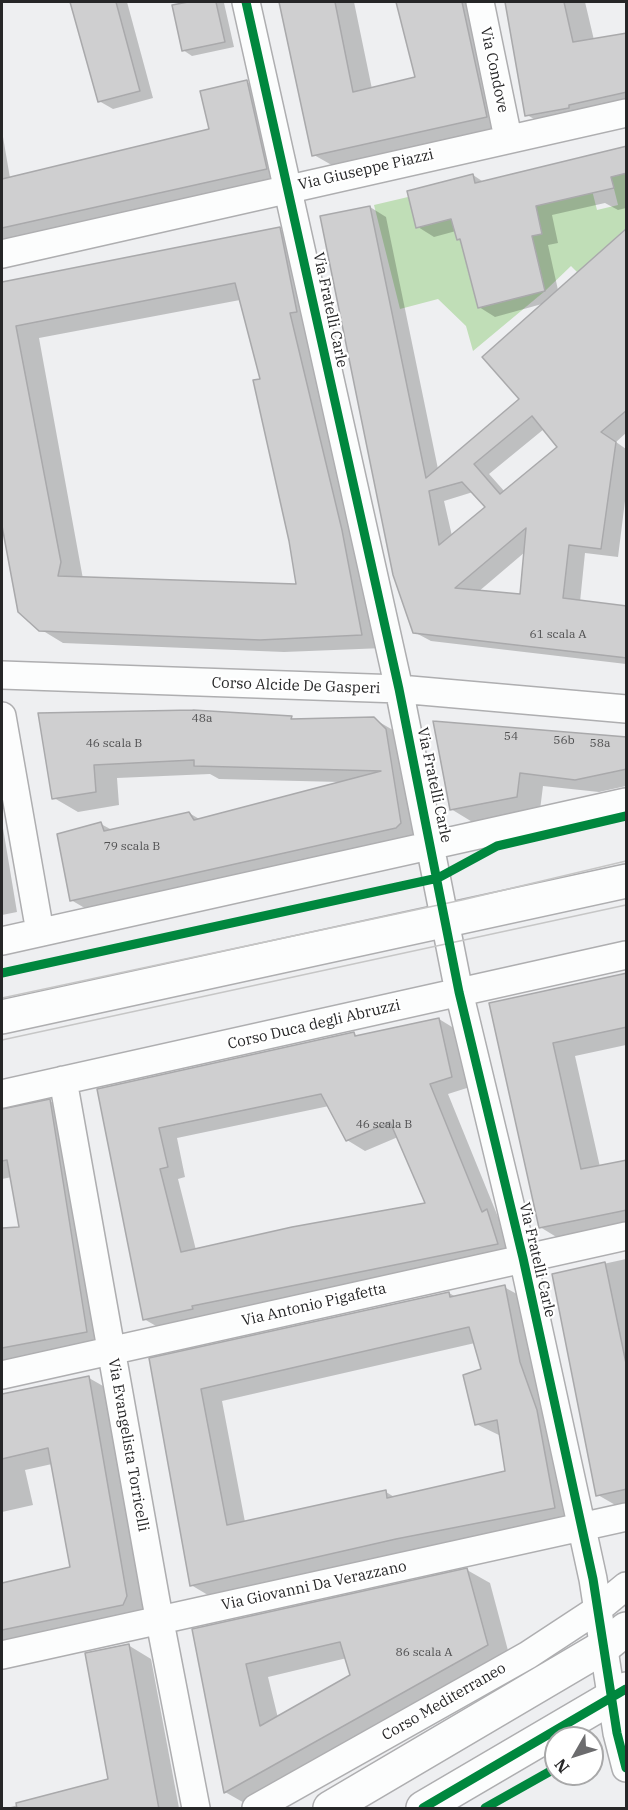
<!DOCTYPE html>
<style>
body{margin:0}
#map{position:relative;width:628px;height:1810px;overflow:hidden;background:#eeeff1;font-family:"IBM Plex Serif",serif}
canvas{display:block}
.frame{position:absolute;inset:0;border:3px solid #262627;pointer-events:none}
.north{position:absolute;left:544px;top:1726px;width:60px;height:60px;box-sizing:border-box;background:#fff;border:2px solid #a8a8a9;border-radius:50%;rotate:231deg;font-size:16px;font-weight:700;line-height:24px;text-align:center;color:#262627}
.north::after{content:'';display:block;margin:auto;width:21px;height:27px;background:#6c6c6e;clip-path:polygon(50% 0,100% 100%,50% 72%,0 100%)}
</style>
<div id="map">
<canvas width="628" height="1810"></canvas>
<div class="frame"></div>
<div class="north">N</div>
</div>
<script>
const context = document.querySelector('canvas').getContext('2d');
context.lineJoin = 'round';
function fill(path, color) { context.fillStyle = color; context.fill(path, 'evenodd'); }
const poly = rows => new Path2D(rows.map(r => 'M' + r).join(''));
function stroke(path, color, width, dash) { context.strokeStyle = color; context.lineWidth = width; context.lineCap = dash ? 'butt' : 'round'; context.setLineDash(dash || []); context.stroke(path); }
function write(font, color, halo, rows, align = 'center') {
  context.font = font + ' "IBM Plex Serif",serif'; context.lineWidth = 4.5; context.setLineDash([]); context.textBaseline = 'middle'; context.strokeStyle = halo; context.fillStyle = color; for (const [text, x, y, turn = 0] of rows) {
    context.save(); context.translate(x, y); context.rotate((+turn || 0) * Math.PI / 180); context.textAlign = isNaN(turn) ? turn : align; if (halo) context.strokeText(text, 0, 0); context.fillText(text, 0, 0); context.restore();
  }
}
fill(poly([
 [584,158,597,210,618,205,611,177,626,173,626,228,578,273,571,266,545,291,473,351,466,326,438,299,400,309,374,205,408,197,417,228,451,219,488,232,490,256,466,263,478,308,545,291,532,236,542,234,536,206]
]), '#c0deb7');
fill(poly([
 [72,2,127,2,153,98,113,109,99,101],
 [195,2,224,3,234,47,192,56,183,50,173,6],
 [280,2,354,2,372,89,417,78,398,2,482,2,509,130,337,168,314,155],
 [507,2,585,2,594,40,626,34,626,111,552,129,527,115],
 [247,82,264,92,284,178,2,241,2,131,10,178,211,130],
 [626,146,626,208,618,210,605,203,552,215,558,243,548,245,558,290,626,230,626,433,616,442,626,449,626,493,618,557,585,553,580,602,626,607,626,664,431,641,414,632,370,207,386,217,438,469,521,399,542,304,495,317,479,307,462,241,458,239,456,231,434,237,418,227,473,175,485,183],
 [544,429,559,447,505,492,489,474],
 [473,492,487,507,452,536,444,501],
 [525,552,521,596,478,592],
 [280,229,303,242,384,648,284,652,63,643,40,629,19,611,2,512,2,283],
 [240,300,245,321,249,324,262,380,297,585,83,579,39,338],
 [40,714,291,718,296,721,374,719,398,733,425,837,95,914,71,900,101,824,112,830,189,813,201,820,340,782,219,779,210,774,117,778,119,805,78,812,54,798],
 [434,722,626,738,626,786,599,792,543,786,540,810,474,823,451,809],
 [2,822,17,912,2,915],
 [626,974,626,1045,575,1056,600,1167,626,1161,626,1228,563,1241,540,1227,491,1004],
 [439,1019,457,1030,470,1087,448,1094,498,1217,506,1222,516,1254,163,1330,144,1319,99,1090,353,1033,359,1037],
 [329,1106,347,1140,365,1151,398,1137,427,1204,196,1250,178,1179,185,1177,177,1138],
 [50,1101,74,1115,110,1345,2,1369,2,1297,32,1290,12,1177,2,1179,2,1111],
 [626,1259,626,1509,624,1510,598,1495,553,1275],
 [504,1287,526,1299,576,1520,213,1598,191,1585,150,1360,449,1293,456,1297],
 [475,1343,482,1370,476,1424,501,1436,506,1473,396,1498,386,1492,245,1522,222,1401],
 [89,1378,110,1390,148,1609,2,1647,2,1584,72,1568,52,1464,25,1470,33,1505,2,1512,2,1395],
 [467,1570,490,1583,510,1658,248,1805,225,1792,194,1630],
 [347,1658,352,1676,278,1718,268,1677],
 [128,1645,151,1659,179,1808,7,1808,110,1780]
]), '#0003');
const building = poly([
 [70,2,116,2,140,91,98,102,70,2],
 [188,2,216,2,225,42,182,51,172,5,188,2],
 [279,2,335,2,353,92,415,77,396,2,462,2,487,117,312,156,279,2],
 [505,2,564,2,573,42,627,33,627,92,569,105,569,108,525,116,505,2],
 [247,80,267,169,2,228,2,179,209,129,200,91,247,80],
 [627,146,627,173,611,177,614,188,536,206,542,234,532,236,545,291,478,308,460,239,457,240,451,219,416,228,407,191,473,174,475,183,627,146],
 [370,206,426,478,519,399,482,357,627,228,627,410,601,432,616,442,601,549,569,545,563,598,627,606,627,658,413,633,393,575,320,216,370,206],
 [532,416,557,447,500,494,474,464,532,416],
 [462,482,485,507,439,545,429,491,462,482],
 [526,528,520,594,455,588,526,528],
 [280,227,297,312,290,313,342,530,362,635,260,640,39,631,18,612,2,526,2,282,280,227],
 [235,283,260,379,253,380,289,541,296,584,58,576,61,562,16,326,235,283],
 [193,710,292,716,291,719,374,717,386,729,401,823,396,828,70,901,57,834,101,822,104,831,189,812,194,820,381,771,194,766,194,760,94,765,96,792,52,799,38,713,193,710],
 [433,721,627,737,627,769,575,780,520,773,517,797,450,810,433,721],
 [627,973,627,1027,553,1043,581,1169,627,1160,627,1210,539,1228,489,1003,627,973],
 [439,1018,452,1077,430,1084,482,1212,487,1209,498,1244,192,1306,193,1309,143,1320,97,1089,354,1032,355,1036,439,1018],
 [321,1094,346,1141,390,1122,425,1203,292,1227,181,1252,160,1169,168,1167,159,1128,321,1094],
 [50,1099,87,1332,2,1348,2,1228,19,1227,7,1160,2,1161,2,1109,50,1099],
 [605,1262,627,1368,627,1489,596,1496,552,1274,605,1262],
 [505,1285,520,1362,537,1410,555,1508,396,1539,190,1586,149,1358,449,1292,450,1297,505,1285],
 [469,1327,481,1369,463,1375,475,1425,497,1420,505,1471,387,1498,386,1490,227,1525,201,1389,469,1327],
 [89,1376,127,1596,123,1605,2,1630,2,1583,70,1567,48,1448,2,1459,2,1394,89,1376],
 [467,1568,488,1645,224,1793,192,1629,467,1568],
 [340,1642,350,1675,260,1726,246,1664,340,1642],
 [129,1644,159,1809,17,1809,16,1803,108,1779,85,1653,129,1644]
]);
fill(building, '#cfcfd0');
stroke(building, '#a9a9ab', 1.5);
const minor = poly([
 [246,2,399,689,459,992,523,1258,593,1579,617,1733,626,1768],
 [480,2,508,138],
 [2,254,626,113],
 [2,675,399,689,626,709],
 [2,716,40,932],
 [2,941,626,802],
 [63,1080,156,1601,196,1808],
 [2,1094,626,955],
 [2,1375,626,1236],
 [2,1655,626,1517],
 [256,1808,528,1655,598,1609,626,1586]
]);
const major = poly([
 [2,1017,626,881],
 [330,1808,605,1646,626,1629],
 [423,1808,626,1689]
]);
stroke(minor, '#aeaeb0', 30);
stroke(major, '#aeaeb0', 36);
stroke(minor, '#fcfdfd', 27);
stroke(major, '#fcfdfd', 33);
stroke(poly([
 [2,998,462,900,626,861],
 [2,1040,626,905]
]), '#c6c6c6', 1.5);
stroke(poly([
 [246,2,399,689,459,992,523,1258,593,1579,617,1733,626,1768],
 [2,973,438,878,497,846,626,816],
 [423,1808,626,1689],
 [485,1808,556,1768]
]), '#00873e', 9);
write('12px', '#505051', null, [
 ["61 scala A",558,635],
 ["48a",202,719],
 ["54",511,737],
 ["56b",564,741],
 ["46 scala B",114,744],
 ["58a",600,744],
 ["79 scala B",132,847],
 ["46 scala B",384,1125],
 ["86 scala A",424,1653]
]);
write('15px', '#262627', '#fff', [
 ["Via Condove",494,70,78],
 ["Via Giuseppe Piazzi",366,170,-13],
 ["Via Fratelli Carle",330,310,78],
 ["Corso Alcide De Gasperi",296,686,2],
 ["Via Fratelli Carle",434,785,78],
 ["Corso Duca degli Abruzzi",314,1025,-13],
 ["Via Fratelli Carle",537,1260,77],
 ["Via Antonio Pigafetta",314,1305,-13],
 ["Via Evangelista Torricelli",128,1445,80],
 ["Via Giovanni Da Verazzano",314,1586,-12],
 ["Corso Mediterraneo",444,1702,-30]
]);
</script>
